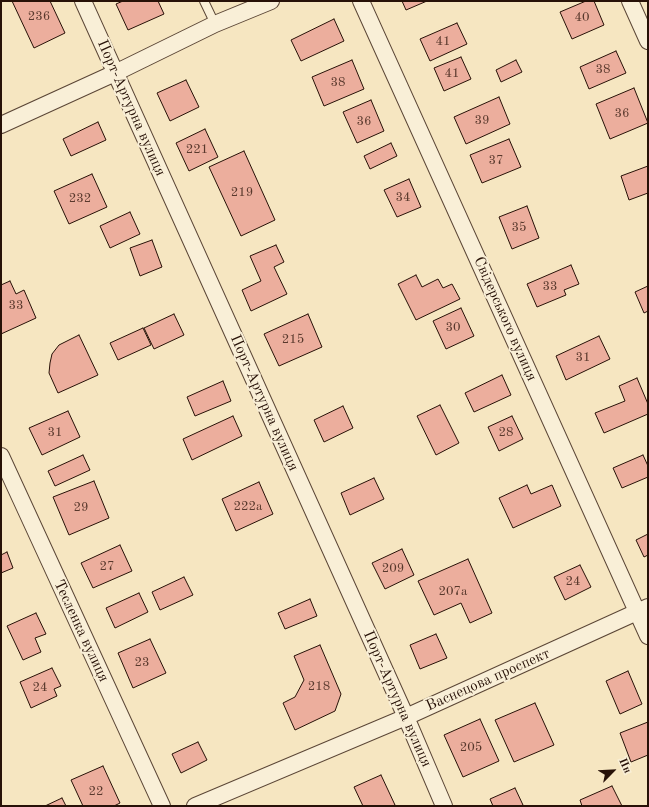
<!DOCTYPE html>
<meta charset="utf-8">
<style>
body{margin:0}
#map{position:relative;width:649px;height:807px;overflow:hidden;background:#f6e6c1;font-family:"Old Standard TT",serif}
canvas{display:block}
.frame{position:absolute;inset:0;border:2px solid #271107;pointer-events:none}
.north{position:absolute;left:593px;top:751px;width:40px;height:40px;-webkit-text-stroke:3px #f9efd7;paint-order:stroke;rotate:66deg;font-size:11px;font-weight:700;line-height:16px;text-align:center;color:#271107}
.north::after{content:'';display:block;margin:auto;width:14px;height:18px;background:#271107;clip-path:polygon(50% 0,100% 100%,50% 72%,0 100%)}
</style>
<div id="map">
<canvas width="649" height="807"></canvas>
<div class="frame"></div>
<div class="north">Пн</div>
</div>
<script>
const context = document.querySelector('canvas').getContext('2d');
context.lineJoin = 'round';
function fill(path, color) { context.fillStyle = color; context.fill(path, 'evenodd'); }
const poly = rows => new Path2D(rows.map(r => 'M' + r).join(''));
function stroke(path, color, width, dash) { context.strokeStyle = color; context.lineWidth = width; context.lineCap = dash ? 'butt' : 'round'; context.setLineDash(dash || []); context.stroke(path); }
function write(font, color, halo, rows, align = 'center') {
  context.font = font + ' "Old Standard TT",serif'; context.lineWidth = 4; context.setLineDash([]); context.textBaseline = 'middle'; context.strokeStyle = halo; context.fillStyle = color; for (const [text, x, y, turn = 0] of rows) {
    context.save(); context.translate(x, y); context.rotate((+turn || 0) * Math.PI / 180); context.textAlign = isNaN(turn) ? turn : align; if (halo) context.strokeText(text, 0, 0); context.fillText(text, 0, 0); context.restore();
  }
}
const building = poly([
 [12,1,50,1,65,33,34,48,12,1],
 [123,1,158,1,164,14,128,30,116,4,123,1],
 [402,1,427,1,406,10,402,1],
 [586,1,594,1,604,25,572,39,560,12,586,1],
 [334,19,344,41,301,61,291,40,334,19],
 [457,23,467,44,430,61,420,39,457,23],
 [616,51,626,73,589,89,580,67,616,51],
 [461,57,471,79,444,91,434,68,461,57],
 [352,60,364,89,324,106,312,77,352,60],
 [516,60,522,72,501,82,496,70,516,60],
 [186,80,199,107,170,121,157,93,186,80],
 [634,88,648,123,610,139,596,104,634,88],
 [499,97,510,124,466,144,454,117,499,97],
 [371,100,384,131,357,143,343,112,371,100],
 [98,122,106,140,71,156,63,139,98,122],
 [205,129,218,157,189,171,176,143,205,129],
 [509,139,521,167,482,183,470,155,509,139],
 [391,143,397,156,370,169,364,156,391,143],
 [244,151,275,220,241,236,209,167,244,151],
 [648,166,648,193,629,200,621,176,648,166],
 [92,174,107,207,69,224,54,191,92,174],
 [409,179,421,207,397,217,384,190,409,179],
 [527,206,539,238,512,249,499,217,527,206],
 [130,212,140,234,110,248,100,226,130,212],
 [152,240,162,267,140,276,130,248,152,240],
 [276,245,284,262,274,267,287,294,251,311,242,290,261,281,250,256,276,245],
 [571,265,579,284,564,290,566,295,537,307,527,284,571,265],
 [416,275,422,287,438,279,443,288,452,284,460,299,416,320,398,284,416,275],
 [10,281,16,294,24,290,36,318,1,334,1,285,10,281],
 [648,286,648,311,644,313,635,292,648,286],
 [461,308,474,336,446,349,433,321,461,308],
 [174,314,184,335,154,349,144,328,174,314],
 [308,314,322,347,279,366,264,334,308,314],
 [143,328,151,345,118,360,110,343,143,328],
 [79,335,98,375,58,393,49,373,50,363,52,354,59,345,79,335],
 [599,336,610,359,566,380,556,356,599,336],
 [502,375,511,395,474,412,465,393,502,375],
 [637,378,648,404,648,414,604,433,595,413,625,401,619,386,637,378],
 [223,381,231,401,195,416,187,397,223,381],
 [440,405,459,443,436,455,417,416,440,405],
 [343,406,353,428,324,442,314,420,343,406],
 [68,411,80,437,42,455,29,428,68,411],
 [233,416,242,436,192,460,183,439,233,416],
 [512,416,523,439,499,451,488,427,512,416],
 [83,455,90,470,55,486,48,471,83,455],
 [643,455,648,466,648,477,622,488,613,468,643,455],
 [374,478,384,499,350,515,341,493,374,478],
 [94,481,109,518,69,535,53,497,94,481],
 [259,482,273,514,236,531,222,499,259,482],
 [527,485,531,494,552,485,561,506,513,528,499,498,527,485],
 [648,534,648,555,644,557,636,540,648,534],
 [120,545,132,571,93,588,81,563,120,545],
 [402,549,414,575,385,589,372,563,402,549],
 [7,552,13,568,1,573,1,555,7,552],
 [468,559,492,613,470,623,461,603,434,615,418,581,468,559],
 [580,565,591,587,565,600,554,577,580,565],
 [184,577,193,595,160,610,152,592,184,577],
 [139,593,148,612,115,628,106,608,139,593],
 [310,599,317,616,285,629,278,613,310,599],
 [36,613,46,634,35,638,41,652,23,660,7,626,36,613],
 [436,634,447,658,420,669,410,645,436,634],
 [150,639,166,673,133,688,118,653,150,639],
 [320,645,341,694,335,711,295,730,283,703,295,697,304,680,294,656,320,645],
 [52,668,61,686,54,689,57,696,31,708,20,682,52,668],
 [628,671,642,704,620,714,606,681,628,671],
 [535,703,554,745,514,762,495,720,535,703],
 [480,719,499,761,463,777,444,735,480,719],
 [648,722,648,755,631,762,620,733,648,722],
 [198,742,207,760,181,773,172,754,198,742],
 [103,766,120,803,114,806,83,806,71,780,103,766],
 [381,775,395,805,392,806,363,806,354,787,381,775],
 [612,786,622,806,582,806,580,800,612,786],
 [515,788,523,805,520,806,493,806,490,799,515,788],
 [62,798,66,806,45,806,62,798]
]);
fill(building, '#ecae9d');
stroke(building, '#271107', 1);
const lane = poly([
 [204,1,215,24]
]);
const street = poly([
 [83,1,406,717,444,806],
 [361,1,648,636],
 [630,1,648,41],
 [1,125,115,73,215,24,271,1],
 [1,456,162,806],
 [195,806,406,717,648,607]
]);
stroke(lane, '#5b4636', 10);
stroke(street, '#5b4636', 18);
stroke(lane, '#f9efd7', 8);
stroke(street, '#f9efd7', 16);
write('13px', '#58382c', null, [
 ["236",39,17],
 ["40",582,18],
 ["41",443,42],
 ["38",603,70],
 ["41",452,74],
 ["38",338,83],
 ["36",622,114],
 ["39",482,121],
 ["36",364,122],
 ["221",197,150],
 ["37",496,161],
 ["219",242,193],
 ["34",403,198],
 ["232",80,199],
 ["35",519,228],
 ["33",550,287],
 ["33",16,306],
 ["30",453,328],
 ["215",293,340],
 ["31",583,358],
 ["31",55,433],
 ["28",506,433],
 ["222а",248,507],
 ["29",81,508],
 ["27",107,567],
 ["209",393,569],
 ["24",573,582],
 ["207а",453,592],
 ["23",142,663],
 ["218",319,687],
 ["24",40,688],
 ["205",471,748],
 ["22",96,792]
]);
write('15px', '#271107', '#f9efd7', [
 ["Порт-Артурна вулиця",131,108,66],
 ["Свідерського вулиця",505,319,66],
 ["Порт-Артурна вулиця",264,403,66],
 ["Тесленка вулиця",81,631,65],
 ["Васнецова проспект",488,680,-24],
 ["Порт-Артурна вулиця",397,699,66]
]);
</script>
